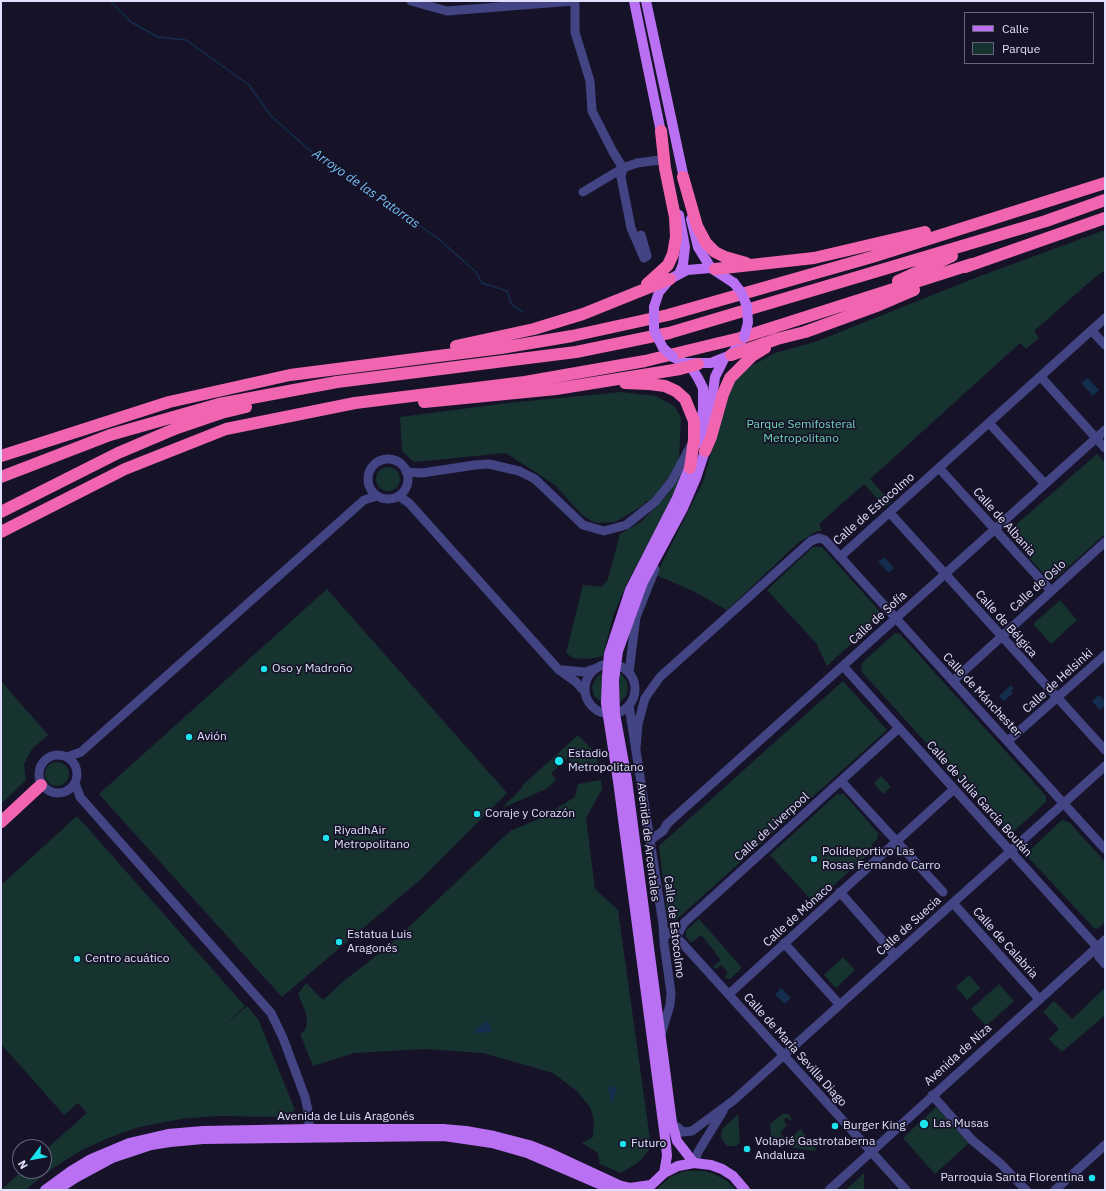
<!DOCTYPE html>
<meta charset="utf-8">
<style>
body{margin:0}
#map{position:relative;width:1106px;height:1191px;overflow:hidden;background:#161329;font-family:"IBM Plex Sans",sans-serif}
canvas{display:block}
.frame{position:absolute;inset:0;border:2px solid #e0dffc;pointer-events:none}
.legend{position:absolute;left:964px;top:12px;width:130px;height:52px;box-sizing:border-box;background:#161329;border:1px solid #67657d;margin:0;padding:5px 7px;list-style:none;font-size:12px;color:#e0dffc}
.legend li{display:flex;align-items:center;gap:8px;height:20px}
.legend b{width:20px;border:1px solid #67657d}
.north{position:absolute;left:12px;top:1139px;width:40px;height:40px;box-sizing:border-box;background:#161329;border:1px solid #67657d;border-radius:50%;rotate:238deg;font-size:11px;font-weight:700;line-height:16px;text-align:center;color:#e0dffc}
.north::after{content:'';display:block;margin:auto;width:14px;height:18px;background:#1ce2eb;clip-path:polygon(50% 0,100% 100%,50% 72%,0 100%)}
</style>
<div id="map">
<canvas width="1106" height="1191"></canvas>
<div class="frame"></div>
<ul class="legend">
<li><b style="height:5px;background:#ba70f2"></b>Calle</li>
<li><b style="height:11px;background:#173330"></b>Parque</li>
</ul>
<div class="north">N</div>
</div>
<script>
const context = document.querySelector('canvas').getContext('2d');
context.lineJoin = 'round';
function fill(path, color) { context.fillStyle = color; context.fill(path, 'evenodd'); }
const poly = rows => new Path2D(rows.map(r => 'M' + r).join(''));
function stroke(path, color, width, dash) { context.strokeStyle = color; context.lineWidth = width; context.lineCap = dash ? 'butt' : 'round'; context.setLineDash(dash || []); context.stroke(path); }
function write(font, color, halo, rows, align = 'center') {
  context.font = font + ' "IBM Plex Sans",sans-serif'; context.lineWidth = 3.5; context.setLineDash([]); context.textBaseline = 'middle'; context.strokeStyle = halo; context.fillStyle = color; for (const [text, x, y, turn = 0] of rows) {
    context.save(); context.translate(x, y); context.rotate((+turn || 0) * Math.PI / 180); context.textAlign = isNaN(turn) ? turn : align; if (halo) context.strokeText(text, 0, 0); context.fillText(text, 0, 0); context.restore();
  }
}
fill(poly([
 [1105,230,1105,270,1093,279,1034,331,1039,338,1026,349,1020,343,870,479,891,502,885,507,864,484,819,524,822,531,817,531,798,543,727,610,693,591,656,575,703,482,730,386,742,371,775,353,815,342,975,278],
 [621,392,656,396,674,406,681,417,679,459,673,473,650,502,646,501,644,505,615,522,597,523,590,520,582,515,555,485,506,453,414,462,402,451,400,417,508,403],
 [1097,454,1105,463,1105,534,1056,578,1047,578,1010,536,1010,530],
 '376 479a12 12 0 1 1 24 0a12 12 0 1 1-24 0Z',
 [680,471,683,472,673,498,626,585,613,616,603,656,589,659,573,658,566,653,583,585,602,587,608,579,620,534,641,522,656,507,669,493],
 [813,547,822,547,883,615,827,666,816,643,767,590],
 [327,589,507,793,421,879,282,997,99,794],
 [1060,600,1077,620,1051,644,1033,624],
 [895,633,900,634,1046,796,1046,802,1013,832,1007,832,861,671,862,663],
 [603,672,603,704,594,696,592,687,596,678],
 [620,673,626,680,628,688,626,696,619,703],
 [1,681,48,735,32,749,24,764,26,780,1,804],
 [843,681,887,730,676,920,671,920,667,915,659,846],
 [578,735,596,754,599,767,577,771,568,758,551,773,556,780,546,789,502,808,522,788,523,785],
 '45 774a12 12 0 1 1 24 0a12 12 0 1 1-24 0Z',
 [881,776,891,787,883,794,874,783],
 [601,780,602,789,586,818,595,889,618,910,651,1147,640,1161,621,1173,600,1164,598,1153,582,1143,593,1137,594,1120,590,1107,577,1091,553,1073,483,1053,425,1049,354,1053,313,1066,300,1034,305,1030,307,1024,306,1013,298,994,306,983,323,1000,345,980,390,945,510,831,539,819,575,797,578,784],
 [837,794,844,794,879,834,877,837,878,838,871,845,874,849,814,903,770,855],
 [77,816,245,1006,223,1027,247,1006,259,1021,295,1110,286,1117,216,1116,181,1119,139,1127,108,1138,82,1150,53,1168,25,1190,1,1190,22,1171,44,1171,44,1151,87,1113,78,1103,64,1115,1,1044,1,885],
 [1062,820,1070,823,1105,862,1105,922,1098,929,1094,928,1029,858,1029,851],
 [699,919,742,968,730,979,724,978,728,972,721,965,716,969,713,967,721,960,715,954,716,953,701,935,691,943,686,937,686,931],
 [843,957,855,970,836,988,824,975],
 [969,975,980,988,967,1000,956,987],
 [999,984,1014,1001,986,1026,971,1009],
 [1105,988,1105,1015,1062,1052,1049,1039,1059,1029,1043,1012,1054,1001,1072,1019],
 [936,1107,969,1143,935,1174,903,1138],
 [738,1114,740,1142,736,1146,727,1146,721,1138,722,1129],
 [782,1114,788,1114,792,1119,790,1121,788,1118,785,1118,784,1121,787,1125,780,1133,788,1142,800,1129,816,1149,814,1151,785,1146,781,1148,771,1136,770,1124],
 [685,1171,703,1171,712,1173,727,1181,736,1190,656,1190,670,1177],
 [864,1173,864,1190,846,1190]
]), '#173330');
fill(poly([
 [1088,378,1099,390,1093,396,1081,383],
 [884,557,894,568,889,573,878,562],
 [1011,685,1014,688,1011,691,1013,693,1004,701,999,696],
 [1099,695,1105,701,1105,705,1100,710,1092,701],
 [781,988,791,998,785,1004,775,995],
 [488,1020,492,1032,474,1033,474,1031],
 [609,1086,617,1088,612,1104,608,1088]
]), '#142d4c');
stroke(poly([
 [110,1,131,22,158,37,186,40,249,85,271,116,323,162,378,196,440,240,476,272,482,283,507,291,512,305,523,312]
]), '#142d4c', 1.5);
stroke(poly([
 [411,1,447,11,573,1],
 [575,1,575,32,590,81,592,111,613,152,623,168,637,163,660,160],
 [623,168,621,177,631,228,644,258,647,256,641,235],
 [583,192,623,168],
 [1092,331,1105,345],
 [1041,377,1105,448],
 [989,423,1045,484],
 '368 479a20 20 0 1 1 40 0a20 20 0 1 1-40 0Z',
 [939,468,1051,591],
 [406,472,422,473,475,465,489,464,519,471,535,479,583,525,604,531,626,525,655,502,672,481,691,445],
 [399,496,409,503,558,669,576,682,585,692],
 [890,513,1105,750],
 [840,557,1105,318],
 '585 689a25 25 0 1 1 50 0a25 25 0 1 1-50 0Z',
 [843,666,1097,947,1105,952],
 [562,670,585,672,594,669],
 [629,672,636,617,655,569],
 [953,681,1105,542],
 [629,706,663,924,664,943,671,993,670,1005,661,1035],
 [1008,741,1105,655],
 [636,748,638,724,645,698,660,677,811,541,819,538,825,540,1105,849],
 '39 774a19 19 0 1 1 38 0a19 19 0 1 1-38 0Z',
 [67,757,81,752,364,500,377,496],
 [841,781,943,892],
 [75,783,80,797,271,1013,283,1038,305,1097,309,1115,309,1136],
 [650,842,653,838,663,831,667,824,1105,430],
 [840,892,895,955],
 [953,903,1039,999],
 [664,931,676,937,682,943,906,1190],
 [676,937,684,923,899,728],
 [784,943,839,1004],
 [1097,947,1099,957,1105,964],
 [729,994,954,789],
 [932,1095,972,1140,1001,1164,1026,1190],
 [672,1123,683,1132,692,1131,734,1100,1105,766],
 [694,1163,698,1152,723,1111],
 [829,1190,1105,940],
 [1055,1190,1105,1145]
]), '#434484', 9);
stroke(poly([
 [634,1,662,137],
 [646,1,685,183],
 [691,219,698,247,711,268],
 [679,274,683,264,685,247,679,215],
 [654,307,659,292,670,279,687,270,711,268,734,283],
 [673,357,685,363,711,363,731,355,744,337],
 [685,363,691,367,698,378,703,388,703,410,697,444],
 [694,1163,677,1141,672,1123,627,780,615,714,614,680,618,651,643,582,683,508,696,478,705,451,715,377,724,359],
 [664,1173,667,1156,666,1145,618,781,606,703,607,677,609,654,630,590,677,498,692,461],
 [647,1189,664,1173,678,1166,694,1163,711,1165,722,1169,733,1176,745,1190],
 [45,1190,71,1171,91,1159,129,1143,168,1134,203,1131,309,1129,443,1129,466,1131,494,1136,529,1145,552,1154,621,1186,630,1188,651,1185],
 [57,1190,75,1178,112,1158,151,1145,170,1142,203,1139,444,1136,492,1143,527,1153,613,1190]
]), '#ba70f2', 10);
stroke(poly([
 [683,177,697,226,706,243,715,252,725,257,746,263],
 [965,267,1105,218],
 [715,269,814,258,925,232],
 [898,281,952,256],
 [647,284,668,265,673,254,676,237,675,217,665,168,661,131],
 [456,346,534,329,583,314,670,279],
 [731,355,777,339,805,332,879,305,914,290],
 [625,383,649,384,665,386,676,391,685,399,694,421,694,440,690,468],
 [424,402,556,389,680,369,698,364],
 [705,451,711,437,723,394,730,378,752,356,765,348],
 [1,456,169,402,290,375,501,348,572,336,668,315,872,257,1105,183],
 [1,477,110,435,219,404,337,382,576,352,669,333,1046,221,1105,200],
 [1,512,118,453,177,428,221,413,246,407],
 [1,532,125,469,226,429,355,403,525,382,645,361,740,338,972,264],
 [1,822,41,785]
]), '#f165b0', 12);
stroke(poly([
 [734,283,741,292,747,306,748,323,744,337],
 [654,307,654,330,663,348,673,357]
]), '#ba70f2', 10);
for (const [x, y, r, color] of [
 [264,669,4,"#1ce2eb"],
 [189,737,4,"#1ce2eb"],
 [559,761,5,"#1ce2eb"],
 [477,814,4,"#1ce2eb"],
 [326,838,4,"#1ce2eb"],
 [814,859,4,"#1ce2eb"],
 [339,942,4,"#1ce2eb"],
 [77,959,4,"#1ce2eb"],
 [924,1124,5,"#1ce2eb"],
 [835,1126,4,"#1ce2eb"],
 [623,1144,4,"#1ce2eb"],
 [747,1149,4,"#1ce2eb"],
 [1092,1178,4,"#1ce2eb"]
]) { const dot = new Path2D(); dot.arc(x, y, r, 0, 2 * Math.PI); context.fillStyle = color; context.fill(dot); stroke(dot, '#161329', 1.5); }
write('12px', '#70d7b7', '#161329', [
 ["Parque Semifosteral",801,425],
 ["Metropolitano",801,439]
]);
write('12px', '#e0dffc', '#161329', [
 ["Calle de Estocolmo",874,509,-41],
 ["Calle de Albania",1004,522,48],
 ["Calle de Oslo",1038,586,-42],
 ["Calle de Sofía",878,618,-42],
 ["Calle de Bélgica",1006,624,48],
 ["Calle de Helsinki",1058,681,-42],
 ["Calle de Mánchester",982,695,47],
 ["Calle de Julia García Boután",979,799,48],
 ["Calle de Liverpool",772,827,-42],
 ["Avenida de Arcentales",648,842,83],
 ["Calle de Mónaco",798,915,-42],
 ["Calle de Suecia",909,926,-42],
 ["Calle de Estocolmo",674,927,83],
 ["Calle de Calabria",1005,943,48],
 ["Calle de María Sevilla Diago",795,1050,48],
 ["Avenida de Niza",958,1055,-42],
 ["Avenida de Luis Aragonés",346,1117]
]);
write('12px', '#e0dffc', '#161329', [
 ["Oso y Madroño",272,669],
 ["Avión",197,737],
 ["Estadio",568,754],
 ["Metropolitano",568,768],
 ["Coraje y Corazón",485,814],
 ["RiyadhAir",334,831],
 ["Metropolitano",334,845],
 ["Polideportivo Las",822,852],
 ["Rosas Fernando Carro",822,866],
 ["Estatua Luis",347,935],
 ["Aragonés",347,949],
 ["Centro acuático",85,959],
 ["Las Musas",933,1124],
 ["Burger King",843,1126],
 ["Volapié Gastrotaberna",755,1142],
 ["Andaluza",755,1156],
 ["Futuro",631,1144],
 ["Parroquia Santa Florentina",1084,1178,"right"]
], 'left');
write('italic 13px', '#76c0f3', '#161329', [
 ["Arroyo de las Patorras",366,189,35]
]);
</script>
